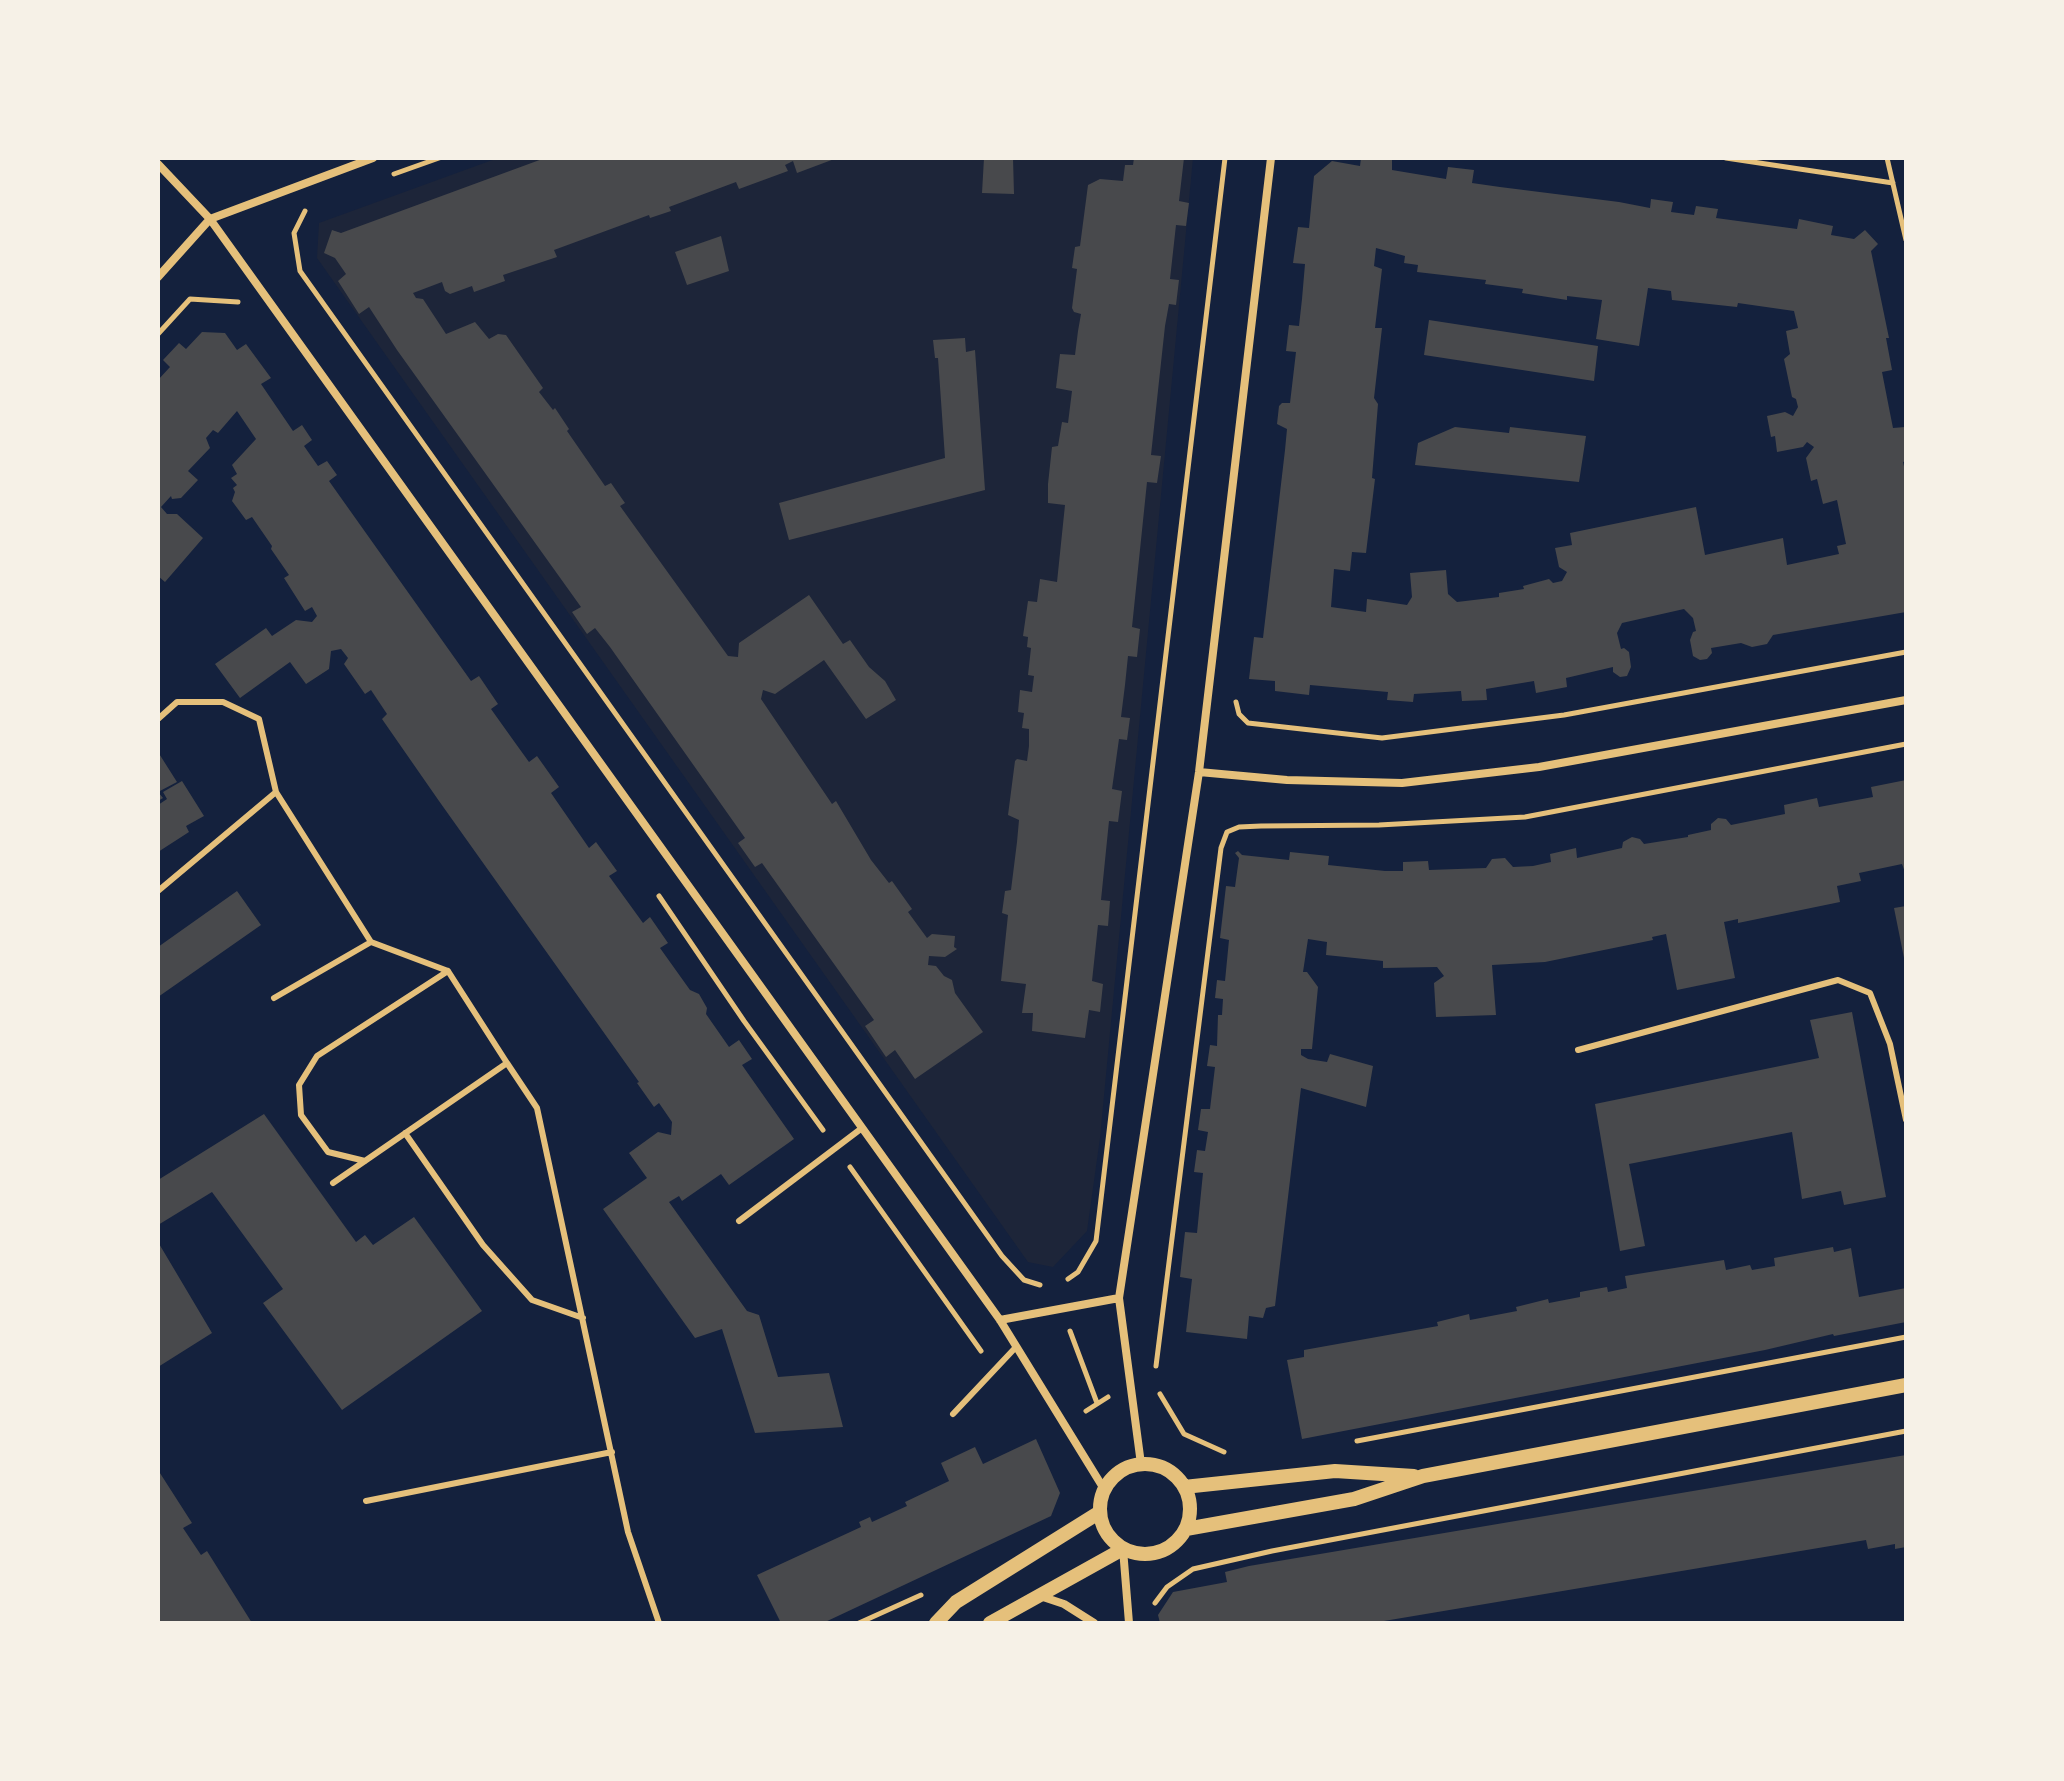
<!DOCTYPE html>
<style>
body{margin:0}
#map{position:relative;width:2064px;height:1781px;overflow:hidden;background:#14213d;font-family:Quicksand,sans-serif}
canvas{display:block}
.frame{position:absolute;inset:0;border:160px solid #f6f1e7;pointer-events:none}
</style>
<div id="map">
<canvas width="2064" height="1781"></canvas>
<div class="frame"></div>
</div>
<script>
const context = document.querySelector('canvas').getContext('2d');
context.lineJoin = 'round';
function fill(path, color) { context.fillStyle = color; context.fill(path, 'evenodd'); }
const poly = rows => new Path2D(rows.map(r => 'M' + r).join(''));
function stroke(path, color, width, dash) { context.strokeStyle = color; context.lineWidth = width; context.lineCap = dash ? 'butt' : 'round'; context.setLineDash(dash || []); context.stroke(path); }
fill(poly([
 [498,158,1193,158,1100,1138,1087,1231,1053,1267,1028,1262,317,258,319,223]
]), '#1d2539');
fill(poly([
 [545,158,837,158,797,173,793,161,785,165,788,171,739,189,736,182,669,207,671,211,650,218,649,215,554,250,557,257,503,275,505,281,474,292,472,286,450,294,445,291,442,282,413,293,416,298,423,299,446,334,475,322,489,339,498,334,506,335,543,388,539,392,553,410,555,408,569,429,567,431,605,486,611,483,625,503,620,506,728,656,738,657,739,643,809,595,843,644,850,640,869,667,885,681,896,700,866,719,824,660,775,694,763,690,761,699,832,804,836,801,871,860,889,883,892,881,912,909,908,912,927,938,932,934,955,936,954,947,957,949,945,957,929,956,928,965,936,966,944,976,952,980,955,993,983,1032,915,1079,895,1050,886,1057,865,1026,874,1020,762,863,755,867,738,843,745,838,610,647,595,628,587,634,572,612,581,607,397,350,369,307,359,314,338,281,346,274,335,258,324,253,332,230,341,233],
 [984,158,1013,158,1014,194,982,193],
 [1134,158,1184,158,1179,201,1189,203,1186,226,1176,225,1170,279,1179,280,1176,305,1169,304,1165,326,1151,455,1161,456,1157,483,1147,482,1132,627,1140,629,1137,657,1128,656,1125,685,1121,717,1130,718,1127,740,1119,739,1112,789,1122,791,1118,822,1109,821,1101,900,1110,901,1108,926,1098,925,1092,981,1103,984,1100,1012,1089,1010,1085,1038,1032,1031,1033,1013,1022,1013,1026,984,1001,981,1008,915,1002,913,1005,891,1011,890,1017,842,1019,820,1008,815,1015,761,1017,759,1027,761,1029,746,1029,729,1022,728,1024,713,1018,712,1020,690,1032,692,1034,676,1028,675,1031,648,1027,647,1028,637,1023,636,1028,601,1037,602,1040,579,1057,582,1065,505,1048,503,1048,484,1052,447,1058,446,1062,422,1068,423,1072,391,1056,388,1060,354,1075,355,1078,331,1081,314,1074,312,1072,308,1077,269,1072,268,1075,247,1080,246,1088,185,1100,179,1123,181,1125,165,1133,165],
 [1361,158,1392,158,1392,170,1446,179,1448,167,1474,170,1472,183,1500,187,1619,202,1650,208,1651,199,1673,202,1671,212,1694,215,1696,206,1718,209,1716,218,1797,229,1799,219,1833,226,1831,235,1854,239,1865,230,1878,244,1871,251,1889,338,1886,338,1892,370,1882,372,1890,413,1893,428,1905,427,1906,431,1906,461,1903,462,1906,475,1906,612,1773,635,1767,644,1752,647,1741,643,1711,648,1712,653,1707,659,1700,660,1693,656,1690,640,1693,632,1696,631,1693,618,1684,609,1622,623,1617,633,1621,649,1624,648,1629,652,1631,667,1627,676,1620,677,1613,672,1613,667,1566,678,1567,687,1536,693,1534,681,1486,689,1487,700,1462,701,1461,691,1414,694,1413,702,1387,700,1388,692,1310,685,1309,695,1275,691,1275,681,1249,679,1254,637,1263,638,1285,450,1287,429,1277,424,1279,406,1282,403,1290,403,1296,352,1286,351,1289,325,1299,326,1302,299,1305,264,1293,263,1298,227,1309,228,1314,176,1332,161,1360,166],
 [1376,248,1405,256,1404,263,1418,265,1417,272,1486,280,1485,284,1523,289,1522,293,1567,300,1567,296,1602,300,1596,339,1639,346,1648,288,1671,291,1672,300,1737,307,1738,303,1794,311,1798,328,1786,331,1790,354,1784,359,1792,397,1796,399,1798,407,1793,416,1785,412,1767,416,1771,437,1775,436,1777,452,1803,447,1807,442,1814,447,1806,458,1811,481,1817,479,1823,504,1837,500,1846,544,1837,546,1839,554,1787,565,1783,538,1705,555,1696,507,1570,533,1572,545,1555,548,1559,567,1567,572,1562,581,1553,583,1549,579,1523,586,1524,589,1499,593,1499,597,1457,602,1448,594,1446,570,1410,573,1412,597,1407,605,1367,599,1366,612,1331,607,1334,569,1350,571,1352,552,1366,553,1375,479,1372,478,1378,404,1374,398,1382,328,1375,328,1382,269,1374,266],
 [721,236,729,271,687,285,675,252],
 [1429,320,1598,346,1594,381,1424,355],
 [202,332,225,333,237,350,246,344,271,378,261,384,293,431,302,425,312,440,304,446,318,466,327,461,337,475,329,481,471,681,479,676,498,704,491,709,516,744,529,762,537,756,559,787,551,793,589,848,596,842,617,871,609,876,643,923,650,917,668,943,660,948,690,990,699,994,707,1008,706,1014,729,1047,739,1040,752,1059,742,1065,794,1139,729,1185,721,1174,682,1201,679,1196,669,1202,747,1311,759,1315,778,1377,829,1373,843,1427,755,1433,722,1329,695,1338,603,1209,647,1178,629,1153,658,1132,671,1135,672,1122,659,1103,654,1107,637,1083,639,1082,439,801,382,719,387,714,371,690,365,694,344,664,348,658,341,649,331,651,329,669,306,684,290,662,240,698,215,664,266,628,272,636,296,620,312,622,317,616,312,607,305,611,284,578,289,575,271,549,272,546,252,517,246,520,232,501,235,492,233,488,237,485,231,478,237,474,232,465,256,439,237,411,218,433,213,430,206,438,210,448,188,471,198,480,181,498,172,499,171,496,161,507,167,514,177,514,203,538,165,582,158,576,158,380,170,367,163,360,179,343,186,349],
 [965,338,966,352,975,350,985,490,789,540,779,503,945,458,938,358,935,358,933,340],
 [1455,427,1509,433,1510,427,1586,436,1579,482,1415,465,1418,443],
 [158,752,177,782,158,792,163,798,158,801],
 [1906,780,1906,875,1902,864,1859,873,1861,881,1837,886,1840,902,1738,923,1738,919,1724,922,1735,978,1677,990,1666,934,1652,937,1653,940,1545,962,1492,965,1496,1015,1436,1017,1434,983,1444,976,1437,967,1383,968,1383,961,1326,955,1327,942,1308,939,1303,972,1307,972,1318,987,1312,1049,1301,1049,1301,1055,1308,1059,1327,1062,1330,1054,1373,1066,1366,1107,1301,1088,1275,1306,1266,1308,1263,1318,1249,1316,1247,1339,1186,1332,1192,1279,1180,1277,1185,1232,1197,1233,1203,1173,1194,1172,1197,1150,1205,1151,1208,1132,1198,1130,1201,1109,1210,1109,1215,1067,1207,1066,1210,1045,1217,1046,1218,1015,1222,1015,1223,999,1215,998,1217,980,1225,981,1229,940,1220,938,1226,886,1235,887,1239,858,1235,853,1238,851,1242,855,1289,860,1290,852,1329,856,1328,865,1385,871,1403,871,1403,862,1428,861,1429,870,1486,868,1492,859,1505,858,1513,867,1533,866,1551,862,1550,854,1576,848,1577,858,1622,848,1623,842,1632,837,1640,839,1644,844,1688,837,1688,835,1711,830,1711,824,1718,818,1726,819,1731,825,1785,814,1784,805,1817,798,1819,807,1873,797,1871,787],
 [182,781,204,816,186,826,189,832,158,852,158,805,167,799,163,792],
 [237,891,261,925,158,997,158,947],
 [1906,906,1906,963,1905,963,1894,908],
 [1852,1012,1886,1197,1844,1205,1841,1191,1802,1199,1792,1132,1629,1164,1645,1246,1620,1251,1595,1104,1819,1058,1810,1020],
 [264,1114,356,1242,365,1235,373,1245,414,1217,482,1311,342,1410,263,1303,283,1289,212,1192,158,1225,158,1180],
 [158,1242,212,1333,158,1367],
 [1833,1247,1834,1252,1851,1248,1859,1297,1906,1288,1906,1322,1834,1336,1833,1334,1765,1350,1302,1439,1287,1360,1304,1357,1304,1350,1438,1326,1437,1322,1469,1314,1470,1320,1517,1311,1516,1307,1548,1299,1549,1303,1580,1297,1580,1292,1607,1287,1608,1292,1627,1288,1625,1276,1724,1260,1726,1270,1750,1265,1752,1270,1775,1266,1774,1258],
 [1036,1439,1060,1493,1051,1516,823,1623,781,1623,757,1575,861,1527,859,1522,870,1517,872,1522,907,1506,905,1502,949,1481,941,1463,975,1447,983,1464],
 [1906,1455,1906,1547,1895,1549,1895,1544,1868,1549,1866,1540,1384,1621,1385,1623,1160,1623,1158,1615,1173,1592,1227,1582,1225,1572,1249,1566],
 [158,1470,192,1523,183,1528,201,1555,207,1551,252,1623,158,1623]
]), '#48494c');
stroke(poly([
 [1726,158,1893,183],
 [1887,158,1906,240],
 [394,174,439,158],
 [305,211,294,233,300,271,1002,1256,1024,1280,1040,1285],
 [158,334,190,299,238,302],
 [1236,702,1239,714,1248,723,1382,738,1564,715,1906,652],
 [659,896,744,1021,823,1130],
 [850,1167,981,1351],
 [1068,1279,1078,1272,1096,1241,1225,158],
 [1070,1331,1097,1403],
 [1156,1366,1221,848,1227,832,1239,827,1261,826,1379,825,1525,817,1906,744],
 [1160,1394,1184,1434,1224,1452],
 [1086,1411,1108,1397],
 [1357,1441,1906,1337],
 [1155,1603,1167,1587,1193,1569,1272,1551,1906,1431],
 [859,1623,921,1595]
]), '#e5c07b', 5);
stroke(poly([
 [158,719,177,702,223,702,259,719,276,792],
 [158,891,276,792,371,942],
 [274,998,371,942,448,971,507,1063],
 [1578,1050,1838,980,1870,993,1890,1044,1906,1120],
 [405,1133,483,1245,532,1300,583,1318],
 [365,1161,328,1152,301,1115,299,1085,317,1056,448,971],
 [333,1183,507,1063,537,1108,628,1532,659,1623],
 [739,1221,862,1128],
 [953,1414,1016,1347],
 [366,1501,612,1452]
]), '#e5c07b', 6);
stroke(poly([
 [158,164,210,219,1000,1320,1104,1489],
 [158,277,210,219,373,158],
 [1199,772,1287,780,1402,783,1539,767,1906,700],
 [1000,1320,1119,1298],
 [1141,1464,1119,1298,1199,772,1271,158],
 [1123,1549,1129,1623],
 [1040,1596,1064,1604,1094,1623]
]), '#e5c07b', 8);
stroke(poly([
 '1100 1509a45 45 0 1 1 90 0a45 45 0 1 1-90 0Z',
 [1184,1487,1335,1471,1414,1476],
 [1186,1529,1354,1499,1423,1476,1906,1385],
 [936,1623,956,1602,1100,1512],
 [990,1623,1123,1549]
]), '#e5c07b', 14);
</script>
